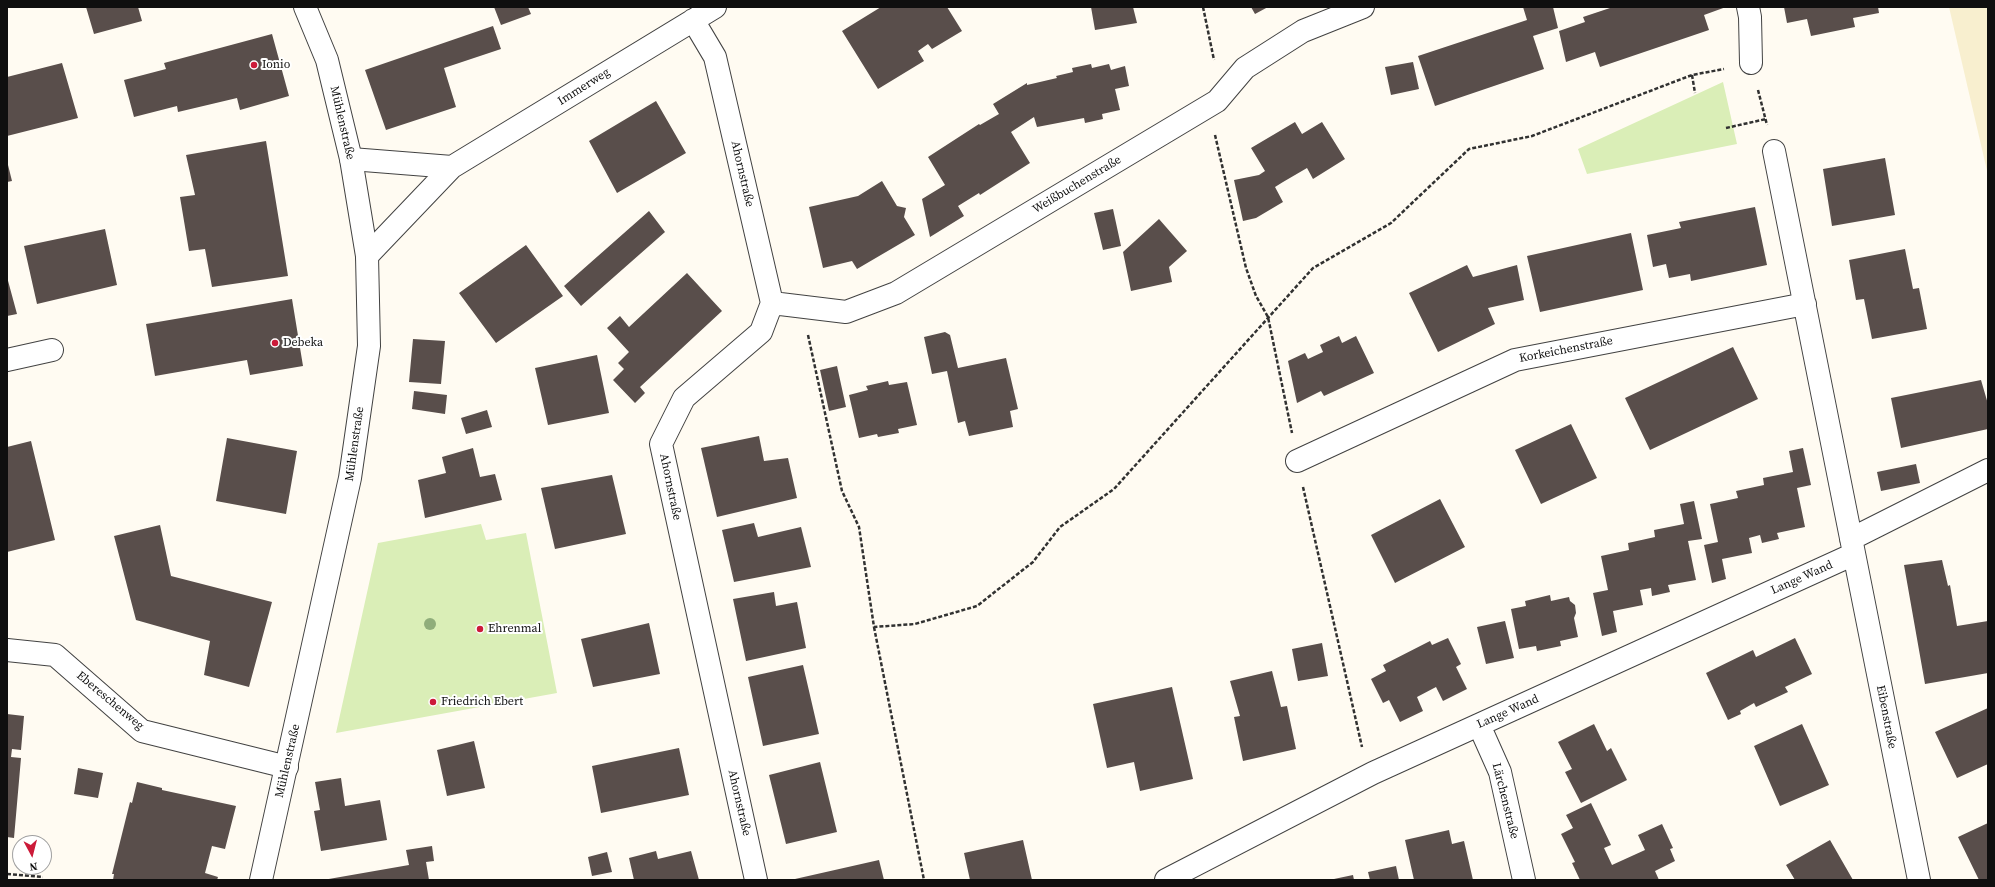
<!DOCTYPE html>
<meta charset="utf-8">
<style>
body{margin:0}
#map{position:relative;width:1995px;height:887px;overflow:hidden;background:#fffbf2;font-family:"Source Serif 4",serif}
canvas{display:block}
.frame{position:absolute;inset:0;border:8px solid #0f0f0f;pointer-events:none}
.north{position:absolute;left:12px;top:835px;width:40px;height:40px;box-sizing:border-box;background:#fff;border:1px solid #9f9f9f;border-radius:50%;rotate:173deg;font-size:11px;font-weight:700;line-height:16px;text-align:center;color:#0f0f0f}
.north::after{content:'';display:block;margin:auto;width:14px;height:18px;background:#cc1a39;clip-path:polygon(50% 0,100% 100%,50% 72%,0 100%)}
</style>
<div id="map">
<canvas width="1995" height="887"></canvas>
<div class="frame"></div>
<div class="north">N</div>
</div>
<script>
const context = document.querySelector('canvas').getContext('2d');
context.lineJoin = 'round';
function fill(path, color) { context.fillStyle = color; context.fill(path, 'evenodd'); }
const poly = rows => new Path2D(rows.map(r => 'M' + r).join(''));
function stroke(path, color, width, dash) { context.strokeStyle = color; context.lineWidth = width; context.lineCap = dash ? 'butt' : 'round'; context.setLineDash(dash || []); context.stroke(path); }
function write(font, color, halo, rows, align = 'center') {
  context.font = font + ' "Source Serif 4",serif'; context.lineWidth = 4; context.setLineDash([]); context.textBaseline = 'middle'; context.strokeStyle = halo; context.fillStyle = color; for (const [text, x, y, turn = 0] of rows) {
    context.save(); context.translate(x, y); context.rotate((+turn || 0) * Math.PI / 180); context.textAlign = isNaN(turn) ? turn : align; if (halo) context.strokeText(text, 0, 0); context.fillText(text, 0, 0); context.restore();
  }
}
fill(poly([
 [1949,7,1988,7,1988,175]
]), '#f8efcf');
fill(poly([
 [1723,82,1737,144,1587,174,1578,149],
 [481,524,486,540,526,533,557,693,336,733,378,543]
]), '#daeeb7');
fill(poly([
 [86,7,138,7,142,21,94,34],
 [494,7,528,7,531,14,501,25],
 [881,7,947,7,962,31,932,49,928,44,918,51,924,61,878,89,842,31],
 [1091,7,1133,7,1137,23,1095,30],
 [1251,7,1268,7,1255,14],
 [1523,7,1553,7,1558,28,1533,36,1544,69,1435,106,1418,56,1527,20],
 [1613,7,1726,7,1704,15,1709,30,1600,67,1595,52,1566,62,1559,31,1585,22,1583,17],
 [1784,7,1878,7,1879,13,1853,18,1855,27,1811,36,1807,19,1787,23],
 [493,26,501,49,444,68,456,107,386,130,365,70],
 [272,34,289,96,240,110,237,98,178,112,177,106,134,117,124,80,166,69,164,63],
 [1413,62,1419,89,1391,95,1385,67],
 [62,63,78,118,7,136,7,77],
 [1091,64,1092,68,1109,64,1111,70,1125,66,1129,86,1115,89,1120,110,1102,114,1103,119,1085,123,1084,118,1037,127,1034,117,1011,132,1030,163,980,195,979,193,958,206,964,216,930,237,922,199,945,185,928,157,979,124,980,125,999,114,993,104,1027,83,1027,85,1057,78,1056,76,1073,72,1072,68],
 [656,101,686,153,617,193,589,141],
 [1295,122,1302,134,1322,122,1345,159,1313,179,1307,168,1283,182,1275,187,1283,202,1256,218,1243,221,1234,180,1259,175,1265,171,1251,148],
 [266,141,288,276,212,287,205,249,189,251,180,197,195,195,186,155],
 [1885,158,1895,215,1832,226,1823,169],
 [7,161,12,181,7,182],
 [882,181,897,206,906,208,904,217,915,235,857,269,852,261,823,268,809,207,858,196],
 [1755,207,1767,265,1691,281,1690,274,1669,278,1666,264,1653,267,1647,235,1681,228,1679,222],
 [1113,209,1121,246,1103,250,1094,213],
 [649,211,665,232,581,306,564,286],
 [1159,219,1187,251,1169,267,1172,282,1131,291,1123,252],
 [105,229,117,285,37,304,24,246],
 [1631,233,1643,290,1540,312,1527,256],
 [526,245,563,296,496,343,459,293],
 [1905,249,1913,289,1919,288,1927,329,1872,339,1864,299,1856,300,1849,260],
 [1467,265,1473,277,1517,265,1524,300,1488,308,1495,324,1438,352,1409,293],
 [687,273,722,311,640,387,645,393,635,403,613,380,624,369,618,363,629,352,607,328,620,316,629,327],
 [7,277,17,314,7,316],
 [292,299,303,366,250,375,247,360,155,376,146,324],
 [945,332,950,335,958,368,1006,358,1018,409,1010,411,1013,427,969,436,965,421,958,423,947,371,932,374,924,337],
 [1339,336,1342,343,1356,336,1374,373,1324,396,1321,391,1297,403,1288,361,1305,353,1308,359,1323,352,1320,345],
 [413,339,445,341,441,384,409,382],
 [1733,347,1758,399,1650,450,1625,398],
 [597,355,609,413,548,425,535,368],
 [837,366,846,407,829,411,820,370],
 [1981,380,1988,404,1988,429,1901,448,1891,398],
 [888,381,889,385,907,382,917,425,898,429,899,433,878,437,877,434,859,438,849,395,868,390,866,386],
 [414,391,447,395,445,414,412,409],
 [487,410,492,427,466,434,461,418],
 [1571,424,1597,478,1541,504,1515,450],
 [759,436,764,461,788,458,797,498,717,517,701,448],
 [227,438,297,451,286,514,216,501],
 [31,441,55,540,7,552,7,447],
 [473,448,480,477,495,474,502,500,425,518,418,480,446,473,442,457],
 [1803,448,1811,485,1797,488,1805,527,1777,533,1779,539,1762,543,1760,535,1749,538,1752,553,1722,559,1726,579,1712,583,1704,545,1718,542,1710,504,1738,498,1736,491,1764,485,1763,478,1793,472,1789,451],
 [1916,464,1920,483,1881,491,1877,472],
 [612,475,626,534,555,549,541,488],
 [1440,499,1465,547,1395,583,1371,535],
 [1694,501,1702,539,1688,541,1696,580,1668,585,1670,592,1652,596,1651,588,1640,590,1643,605,1613,611,1617,632,1602,636,1593,593,1608,590,1601,556,1629,550,1628,543,1655,537,1654,530,1684,524,1680,504],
 [754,523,758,537,801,527,811,567,734,582,722,530],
 [160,525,171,576,272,602,249,687,204,675,210,641,136,620,114,536],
 [1942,560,1948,586,1950,585,1957,626,1988,621,1988,673,1925,684,1904,565],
 [774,592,776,606,797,602,806,648,746,661,733,599],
 [1550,595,1551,601,1569,597,1570,601,1575,605,1576,613,1574,618,1578,637,1560,641,1561,646,1537,651,1536,646,1519,649,1511,609,1526,606,1525,601],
 [1505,621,1514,658,1486,664,1477,627],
 [649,623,660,674,593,687,581,639],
 [1448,638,1461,664,1456,667,1467,689,1443,701,1436,687,1417,697,1423,711,1400,722,1389,700,1383,703,1371,679,1386,671,1383,665,1430,641,1432,645],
 [1795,638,1812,674,1785,687,1788,692,1756,707,1754,703,1740,711,1741,714,1728,720,1706,673,1753,650,1756,657],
 [1322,643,1328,676,1298,681,1292,649],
 [803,665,819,734,763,746,748,677],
 [1272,671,1281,707,1287,706,1296,749,1243,761,1234,717,1240,716,1230,681],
 [1172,687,1193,779,1140,791,1134,762,1107,768,1093,704],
 [1988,708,1988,764,1957,778,1935,732],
 [7,714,24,716,21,750,12,749,11,757,21,758,14,838,7,837],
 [1594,724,1607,751,1611,748,1627,780,1581,803,1565,772,1572,769,1558,742],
 [1802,724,1829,785,1780,806,1754,746],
 [474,741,485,788,447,796,437,750],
 [679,748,689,795,601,813,592,766],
 [820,762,837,832,786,844,769,775],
 [78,768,103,773,98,798,74,794],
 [341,778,345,806,380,800,387,840,321,851,314,811,320,810,315,782],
 [137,782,162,788,162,790,236,806,225,849,212,846,205,873,218,877,217,880,113,880,114,874,112,874,130,802,132,803],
 [1591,803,1611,845,1604,848,1612,865,1645,850,1638,835,1662,824,1673,848,1670,849,1675,861,1655,871,1659,880,1580,880,1572,863,1575,862,1561,834,1573,828,1566,815],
 [1988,823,1988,880,1979,880,1958,837],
 [1449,830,1452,844,1464,841,1473,880,1414,880,1405,840],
 [1023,840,1032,880,970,880,964,853],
 [1830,840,1853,880,1795,880,1786,865],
 [432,846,434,861,426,862,429,880,323,880,409,865,406,850],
 [656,851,658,859,691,851,699,880,634,880,629,858],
 [607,852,612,872,592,876,588,857],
 [879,860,884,880,795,880,795,879],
 [1396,866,1399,880,1370,880,1368,872],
 [1353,875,1354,880,1334,880,1334,879]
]), '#594e4b');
const minor = poly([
 [1748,7,1750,17,1751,63],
 [693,20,715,57,772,303,761,332,684,398,661,444,756,880],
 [1774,151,1919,880],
 [351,159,452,167],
 [367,256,452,167,715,7],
 [772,303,846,312,896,293,1217,101,1245,68,1303,31,1363,7],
 [7,360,52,350],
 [1297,461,1515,360,1805,304],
 [1851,539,1988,470],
 [7,650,55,655,142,731,287,767],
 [1479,725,1500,772,1524,880],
 [1166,880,1373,773,1854,554]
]);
const tertiary = poly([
 [261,880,350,478,369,346,367,256,351,159,327,60,305,7]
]);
stroke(minor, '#424242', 24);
stroke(tertiary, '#424242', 24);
stroke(poly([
 [1203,7,1214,60],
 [1692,75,1695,93],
 [1758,90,1767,125],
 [1726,128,1766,119],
 [1215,135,1246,268,1256,296,1268,317,1292,433],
 [808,335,842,491,859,527,874,627,915,624,977,606,1033,562,1060,527,1114,489,1313,268,1391,223,1469,149,1532,136,1692,75,1724,69],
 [1303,487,1362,747],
 [874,627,924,880],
 [7,874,43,877]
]), '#313131', 2.5, [4, 2]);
stroke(minor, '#fff', 22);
stroke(tertiary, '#fff', 22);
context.fillStyle = '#90ad7b';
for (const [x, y] of [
 [430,624]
]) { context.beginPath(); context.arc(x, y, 6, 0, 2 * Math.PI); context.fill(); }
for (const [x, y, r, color] of [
 [254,65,4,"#cc1a39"],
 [275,343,4,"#cc1a39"],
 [480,629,4,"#cc1a39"],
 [433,702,4,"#cc1a39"]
]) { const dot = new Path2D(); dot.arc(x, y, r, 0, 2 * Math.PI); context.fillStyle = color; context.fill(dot); stroke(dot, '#fff', 1.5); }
write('12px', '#0f0f0f', '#fff', [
 ["Ionio",262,65],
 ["Debeka",283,343],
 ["Ehrenmal",488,629],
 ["Friedrich Ebert",441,702]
], 'left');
write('12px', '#0f0f0f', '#fff', [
 ["Immerweg",584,87,-32],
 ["Mühlenstraße",342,123,77],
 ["Ahornstraße",742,174,77],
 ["Weißbuchenstraße",1077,185,-31],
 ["Korkeichenstraße",1566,350,-11],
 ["Mühlenstraße",355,444,-82],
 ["Ahornstraße",670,487,78],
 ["Lange Wand",1802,578,-24],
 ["Ebereschenweg",110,701,40],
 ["Lange Wand",1508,712,-24],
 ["Eibenstraße",1886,717,79],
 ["Mühlenstraße",288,761,-77],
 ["Lärchenstraße",1505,801,76],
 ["Ahornstraße",739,803,77]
]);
</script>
